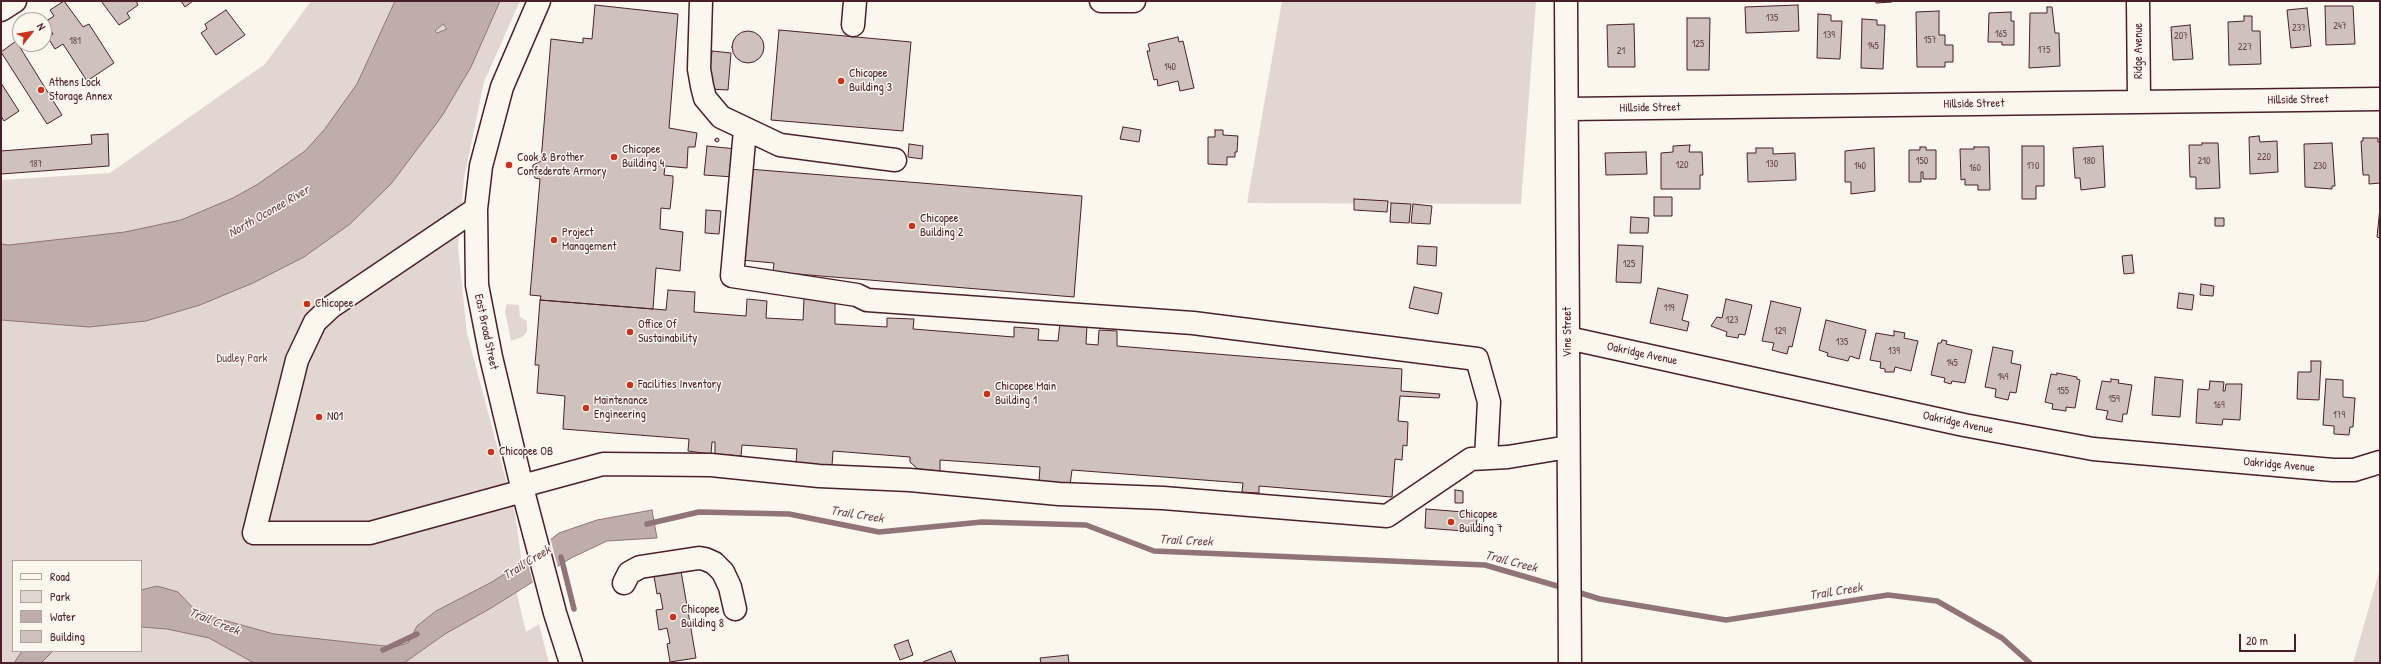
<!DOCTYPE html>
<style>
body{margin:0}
#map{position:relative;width:2381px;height:664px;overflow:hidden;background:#fbf7ec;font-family:"Patrick Hand",sans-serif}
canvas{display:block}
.frame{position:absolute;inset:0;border:2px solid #4a1f2b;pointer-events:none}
.legend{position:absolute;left:12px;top:560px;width:130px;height:92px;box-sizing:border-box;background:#fbf7ec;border:1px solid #b4a19f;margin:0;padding:5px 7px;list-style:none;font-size:12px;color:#4a1f2b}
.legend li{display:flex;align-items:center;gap:8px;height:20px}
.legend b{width:20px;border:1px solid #b4a19f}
.north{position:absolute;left:12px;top:12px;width:40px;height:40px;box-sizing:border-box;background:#fbf7ec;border:1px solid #b4a19f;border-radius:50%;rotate:59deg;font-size:11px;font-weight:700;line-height:16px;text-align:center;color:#4a1f2b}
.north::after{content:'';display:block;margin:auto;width:14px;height:18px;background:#c8321e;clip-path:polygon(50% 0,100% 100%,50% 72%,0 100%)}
.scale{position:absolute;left:2239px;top:634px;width:57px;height:18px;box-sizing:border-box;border:2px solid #4a1f2b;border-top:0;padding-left:5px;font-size:12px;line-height:14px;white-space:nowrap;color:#4a1f2b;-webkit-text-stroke:3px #fbf7ec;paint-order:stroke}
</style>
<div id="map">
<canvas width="2381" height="664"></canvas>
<div class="frame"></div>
<ul class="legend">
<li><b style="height:5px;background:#fbf7ec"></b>Road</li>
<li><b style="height:11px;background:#e2d7d0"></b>Park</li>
<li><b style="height:11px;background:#bfadaa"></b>Water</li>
<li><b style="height:11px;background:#cfc2bc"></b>Building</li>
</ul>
<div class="north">N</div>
<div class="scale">20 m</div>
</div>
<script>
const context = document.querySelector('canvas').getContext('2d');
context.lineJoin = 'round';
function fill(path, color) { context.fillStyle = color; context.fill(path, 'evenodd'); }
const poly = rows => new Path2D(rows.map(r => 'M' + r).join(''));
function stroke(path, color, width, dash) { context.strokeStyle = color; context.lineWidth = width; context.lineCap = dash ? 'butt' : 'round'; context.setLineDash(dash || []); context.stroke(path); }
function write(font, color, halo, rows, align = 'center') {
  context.font = font + ' "Patrick Hand",sans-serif'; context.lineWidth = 3; context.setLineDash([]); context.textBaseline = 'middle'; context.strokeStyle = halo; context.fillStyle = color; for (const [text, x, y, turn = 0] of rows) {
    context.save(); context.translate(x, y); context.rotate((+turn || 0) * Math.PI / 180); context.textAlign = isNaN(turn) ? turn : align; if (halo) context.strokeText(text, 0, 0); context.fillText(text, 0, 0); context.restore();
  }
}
fill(poly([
 [311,1,520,1,484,82,464,178,458,248,467,333,515,514,524,577,514,581,526,632,539,624,549,663,1,663,1,180,110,173,265,64],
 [13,561,141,561,141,651,13,651],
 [1282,1,1536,1,1521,204,1247,203],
 [507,304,519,305,520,317,527,321,527,332,522,337,511,341,505,311],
 [2380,569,2380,663,2353,663]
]), '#e2d7d0');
const water = poly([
 [395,1,500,1,471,67,442,116,391,184,350,224,304,257,253,283,200,305,146,321,89,327,1,320,1,244,9,245,125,232,181,220,233,198,258,184,305,151,324,130,357,84,395,1],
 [443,24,447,29,437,33,435,31,443,24],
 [652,510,657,538,607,541,571,558,491,608,445,634,404,663,254,663,209,638,167,629,141,627,141,590,157,586,178,592,195,610,216,618,274,634,394,647,408,643,417,626,436,611,490,583,514,568,559,533,597,520,652,510],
 [22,651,53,651,41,663,14,663,22,651]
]);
fill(water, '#bfadaa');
stroke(water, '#907477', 1);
fill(poly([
 [550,537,558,568,533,583,526,556]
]), '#fbf7ec');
stroke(poly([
 [647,524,699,512,789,514,879,532,982,522,1086,525,1154,551,1485,565,1564,588],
 [561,557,574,609],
 [1574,591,1600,599,1726,620,1888,595,1937,601,2002,638,2030,663],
 [383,650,417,634]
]), '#907477', 5.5);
const building = poly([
 [64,1,83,27,89,24,114,63,87,81,63,44,55,49,48,38,53,34,45,22,54,16,50,10,64,1],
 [101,1,136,1,138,5,127,13,130,18,119,25,101,1],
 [181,1,193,1,185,7,181,1],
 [1876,1,1892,1,1892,2,1876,3,1876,1],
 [595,5,678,14,669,128,697,133,695,147,688,147,687,168,665,166,664,175,673,176,673,182,670,209,661,208,660,229,683,232,681,256,680,271,656,268,653,309,540,300,541,296,530,295,540,179,535,178,532,173,533,165,541,161,551,39,583,43,583,38,592,39,595,5],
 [1798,5,1799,31,1746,33,1745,7,1798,5],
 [2325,6,2353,6,2355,44,2326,45,2325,6],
 [2047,7,2052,7,2055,33,2059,33,2060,66,2029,68,2030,13,2047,13,2047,7],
 [2307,8,2311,46,2291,48,2287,10,2307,8],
 [226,10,245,35,216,55,201,33,207,29,205,24,226,10],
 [1939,11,1939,35,1945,35,1945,45,1953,45,1953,62,1945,62,1945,67,1917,67,1916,12,1939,11],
 [2011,12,2011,21,2014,21,2014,45,2002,45,2002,42,1988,42,1989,13,2011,12],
 [1818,14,1831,15,1831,21,1842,21,1840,59,1817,58,1818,14],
 [2244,16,2252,16,2252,31,2260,31,2261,64,2229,65,2228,22,2244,21,2244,16],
 [1687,18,1710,18,1709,70,1687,70,1687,18],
 [1862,19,1877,20,1877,25,1885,25,1883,69,1861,68,1862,19],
 [1634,24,1635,67,1608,67,1607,25,1634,24],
 [2190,25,2193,59,2173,60,2171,27,2190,25],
 [779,30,911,42,903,131,771,120,779,30],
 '732 47a16 16 0 1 1 32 0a16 16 0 1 1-32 0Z',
 [1178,37,1179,42,1183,41,1194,88,1180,91,1178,81,1158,86,1157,79,1154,80,1147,51,1150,51,1148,44,1178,37],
 [16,41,62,115,47,124,1,52,16,41],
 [712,51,731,53,728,90,708,89,712,51],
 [1,83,19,111,4,121,1,116,1,83],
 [1123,127,1141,130,1139,142,1120,139,1123,127],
 [1215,130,1223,130,1223,135,1238,136,1237,152,1235,152,1235,157,1227,157,1227,165,1208,164,1208,137,1215,137,1215,130],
 [108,134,109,166,1,174,1,151,92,144,91,135,108,134],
 [2259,136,2260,142,2277,141,2278,172,2250,174,2249,137,2259,136],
 '715 140a2 2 0 1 1 4 0a2 2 0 1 1-4 0Z',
 [2363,138,2378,138,2378,142,2380,142,2380,183,2369,184,2369,175,2363,175,2361,141,2363,141,2363,138],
 [2202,143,2218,143,2220,188,2196,189,2196,177,2190,177,2189,145,2202,145,2202,143],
 [2332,143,2335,186,2332,186,2332,189,2305,187,2304,144,2332,143],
 [909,144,923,146,922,159,908,157,909,144],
 [1690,145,1689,152,1702,152,1703,175,1700,175,1700,189,1661,189,1661,153,1673,152,1673,146,1690,145],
 [707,146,736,149,734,177,704,175,707,146],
 [2022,146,2044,146,2044,186,2036,186,2036,199,2022,199,2022,146],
 [2103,146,2105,187,2081,190,2080,178,2075,178,2073,148,2103,146],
 [1920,147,1926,147,1926,150,1936,150,1936,179,1923,179,1923,172,1921,172,1921,182,1909,182,1909,150,1920,150,1920,147],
 [1974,147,1989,147,1990,190,1978,190,1978,185,1965,185,1965,179,1961,180,1960,149,1974,149,1974,147],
 [1756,148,1773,148,1773,154,1795,153,1796,180,1748,182,1747,153,1756,153,1756,148],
 [1874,148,1875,191,1851,194,1851,182,1845,182,1845,151,1874,148],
 [1646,152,1647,174,1606,175,1605,153,1646,152],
 [748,169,1082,196,1074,297,773,272,774,263,741,260,748,169],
 [1654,197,1672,197,1672,216,1654,216,1654,197],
 [1354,199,1388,201,1387,212,1354,210,1354,199],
 [1391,203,1411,204,1409,223,1390,222,1391,203],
 [1413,204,1432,206,1430,224,1411,223,1413,204],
 [2380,208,2380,238,2377,237,2380,208],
 [706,210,721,211,719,234,705,233,706,210],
 [1631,217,1649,218,1648,233,1630,233,1631,217],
 [2215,218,2224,218,2224,226,2215,226,2215,218],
 [1618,245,1643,246,1641,283,1616,282,1618,245],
 [1418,246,1437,247,1436,266,1417,264,1418,246],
 [2132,255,2134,273,2124,274,2122,256,2132,255],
 [2201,284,2214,286,2213,296,2200,295,2201,284],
 [1414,287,1442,293,1438,314,1409,308,1414,287],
 [1658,288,1688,295,1682,320,1689,322,1687,331,1650,323,1658,288],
 [668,290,695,292,694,312,746,316,747,299,767,301,766,318,803,320,804,298,835,300,835,324,887,327,887,318,914,319,913,329,1014,337,1014,327,1039,329,1038,340,1058,341,1060,322,1087,325,1086,344,1098,345,1099,330,1117,331,1117,346,1402,369,1401,391,1440,394,1439,398,1400,396,1398,421,1408,422,1407,446,1403,445,1402,460,1395,459,1392,497,1259,486,1259,493,1242,492,1243,483,1072,470,1070,485,1039,481,1040,467,940,460,940,471,918,469,910,462,910,457,833,451,832,466,796,463,797,449,742,445,741,456,715,454,715,442,712,442,711,454,688,451,689,439,563,429,565,396,537,393,539,365,535,365,540,300,666,310,668,290],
 [2179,293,2194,295,2192,310,2177,308,2179,293],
 [1726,299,1752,305,1745,335,1739,334,1738,338,1726,336,1727,332,1711,326,1717,317,1722,318,1726,299],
 [1771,301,1801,308,1792,347,1789,346,1787,354,1772,350,1774,343,1762,341,1771,301],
 [1826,320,1866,330,1859,359,1850,356,1848,361,1827,356,1828,353,1819,350,1826,320],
 [1894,331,1905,333,1904,338,1918,341,1911,371,1895,367,1894,372,1885,372,1885,369,1880,368,1881,362,1870,360,1876,333,1894,336,1894,331],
 [1942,340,1947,341,1946,344,1972,350,1965,383,1952,381,1951,384,1944,382,1945,378,1931,375,1938,343,1941,343,1942,340],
 [1993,347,2013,351,2011,363,2021,365,2016,393,2010,392,2008,400,1995,397,1996,389,1985,387,1993,347],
 [2311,361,2321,361,2319,400,2297,399,2298,372,2311,372,2311,361],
 [2057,373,2077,377,2077,379,2080,380,2075,408,2066,407,2066,411,2052,409,2053,404,2045,402,2051,374,2057,375,2057,373],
 [2155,377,2183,380,2180,417,2152,415,2155,377],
 [2111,379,2119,380,2118,383,2132,385,2127,414,2123,414,2122,422,2106,419,2108,411,2096,409,2102,381,2111,382,2111,379],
 [2326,379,2343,380,2343,397,2355,398,2353,427,2350,427,2349,435,2334,434,2334,426,2323,425,2326,379],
 [2210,381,2224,382,2223,391,2225,391,2226,384,2242,384,2240,420,2223,419,2222,425,2196,423,2198,389,2209,390,2210,381],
 [1455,490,1463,491,1463,503,1455,503,1455,490],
 [1426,509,1464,512,1467,513,1466,516,1477,517,1476,532,1425,528,1426,509],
 [681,571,696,658,670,662,667,644,670,643,667,628,659,630,658,624,656,610,663,609,660,593,657,594,654,576,681,571],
 [908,640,913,655,900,660,894,645,908,640],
 [951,651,956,663,923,663,923,662,951,651],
 [1068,655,1069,663,1041,663,1040,658,1068,655]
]);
fill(building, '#cfc2bc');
stroke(building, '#4a1f2b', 1);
const minor = poly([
 [539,1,502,87,481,166,476,209,477,285,491,357,523,491,555,613,571,663],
 [701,1,699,69,702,86,705,98,721,117,780,145,895,160],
 [1101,1,1134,1],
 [1566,1,1570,663],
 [2138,1,2139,101],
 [1,10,15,1],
 [853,25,855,1],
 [1568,109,2380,99],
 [745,130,732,276,857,295,867,300,1193,323,1477,359,1489,402,1486,458],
 [476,209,331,307,315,322,297,360,254,533,370,533,523,491],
 [1568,338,1964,425,2093,449,2333,470,2354,470,2380,462],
 [522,486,603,464,711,465,819,476,910,480,1059,494,1163,498,1387,516,1471,459,1508,457,1568,447],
 [624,583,629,573,640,567,699,558,705,559,714,563,723,572,730,587,735,609]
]);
stroke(minor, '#4a1f2b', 25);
stroke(minor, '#fbf7ec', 22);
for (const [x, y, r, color] of [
 [841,81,4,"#c8321e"],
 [41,90,4,"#c8321e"],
 [614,157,4,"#c8321e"],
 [509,165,4,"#c8321e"],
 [912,226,4,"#c8321e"],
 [554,240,4,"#c8321e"],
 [307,304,4,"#c8321e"],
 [630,332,4,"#c8321e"],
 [630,385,4,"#c8321e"],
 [987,394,4,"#c8321e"],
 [586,408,4,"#c8321e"],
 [319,417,4,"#c8321e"],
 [491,452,4,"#c8321e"],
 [1451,522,4,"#c8321e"],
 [673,617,4,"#c8321e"]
]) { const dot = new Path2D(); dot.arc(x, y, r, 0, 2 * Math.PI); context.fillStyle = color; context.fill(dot); stroke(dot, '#fbf7ec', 1.5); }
write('10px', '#6b484f', null, [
 ["135",1772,18],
 ["247",2340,26],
 ["237",2299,28],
 ["165",2001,34],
 ["139",1829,35],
 ["207",2181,36],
 ["157",1930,40],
 ["181",75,41],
 ["125",1698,44],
 ["145",1873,46],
 ["227",2245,47],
 ["175",2044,50],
 ["21",1621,51],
 ["140",1170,67],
 ["220",2264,157],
 ["150",1922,161],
 ["180",2089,161],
 ["210",2204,161],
 ["187",36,164],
 ["130",1772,164],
 ["120",1682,165],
 ["140",1860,166],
 ["170",2033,166],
 ["230",2320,166],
 ["160",1975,168],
 ["125",1629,264],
 ["119",1669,308],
 ["123",1732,320],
 ["129",1780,331],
 ["135",1842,342],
 ["139",1894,351],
 ["145",1952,363],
 ["149",2003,377],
 ["155",2063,391],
 ["159",2114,399],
 ["169",2219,405],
 ["179",2339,415]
]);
write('12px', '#4a1f2b', '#fbf7ec', [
 ["Ridge Avenue",2139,51,-90],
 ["Hillside Street",2298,100,-1],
 ["Hillside Street",1974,104,-1],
 ["Hillside Street",1650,108,-1],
 ["East Broad Street",486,332,78],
 ["Vine Street",1568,332,-90],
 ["Oakridge Avenue",1642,354,12],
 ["Oakridge Avenue",1958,423,12],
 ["Oakridge Avenue",2279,465,5]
]);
write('12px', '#4a1f2b', '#fbf7ec', [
 ["Chicopee",849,74],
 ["Building 3",849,88],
 ["Athens Lock",49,83],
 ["Storage Annex",49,97],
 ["Chicopee",622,150],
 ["Building 4",622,164],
 ["Cook & Brother",517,158],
 ["Confederate Armory",517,172],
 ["Chicopee",920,219],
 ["Building 2",920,233],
 ["Project",562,233],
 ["Management",562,247],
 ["Chicopee",315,304],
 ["Office Of",638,325],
 ["Sustainability",638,339],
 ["Facilities Inventory",638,385],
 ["Chicopee Main",995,387],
 ["Building 1",995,401],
 ["Maintenance",594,401],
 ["Engineering",594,415],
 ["N01",327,417],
 ["Chicopee OB",499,452],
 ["Chicopee",1459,515],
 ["Building 7",1459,529],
 ["Chicopee",681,610],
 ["Building 8",681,624]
], 'left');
write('12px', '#704d54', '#fbf7ec', [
 ["Dudley Park",242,359]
]);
write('italic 13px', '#6d4a51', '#fbf7ec', [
 ["North Oconee River",269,212,-30],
 ["Trail Creek",857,515,9],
 ["Trail Creek",1186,541,3],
 ["Trail Creek",1511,562,15],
 ["Trail Creek",527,563,-32],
 ["Trail Creek",1836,592,-9],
 ["Trail Creek",214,622,22]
]);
</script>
